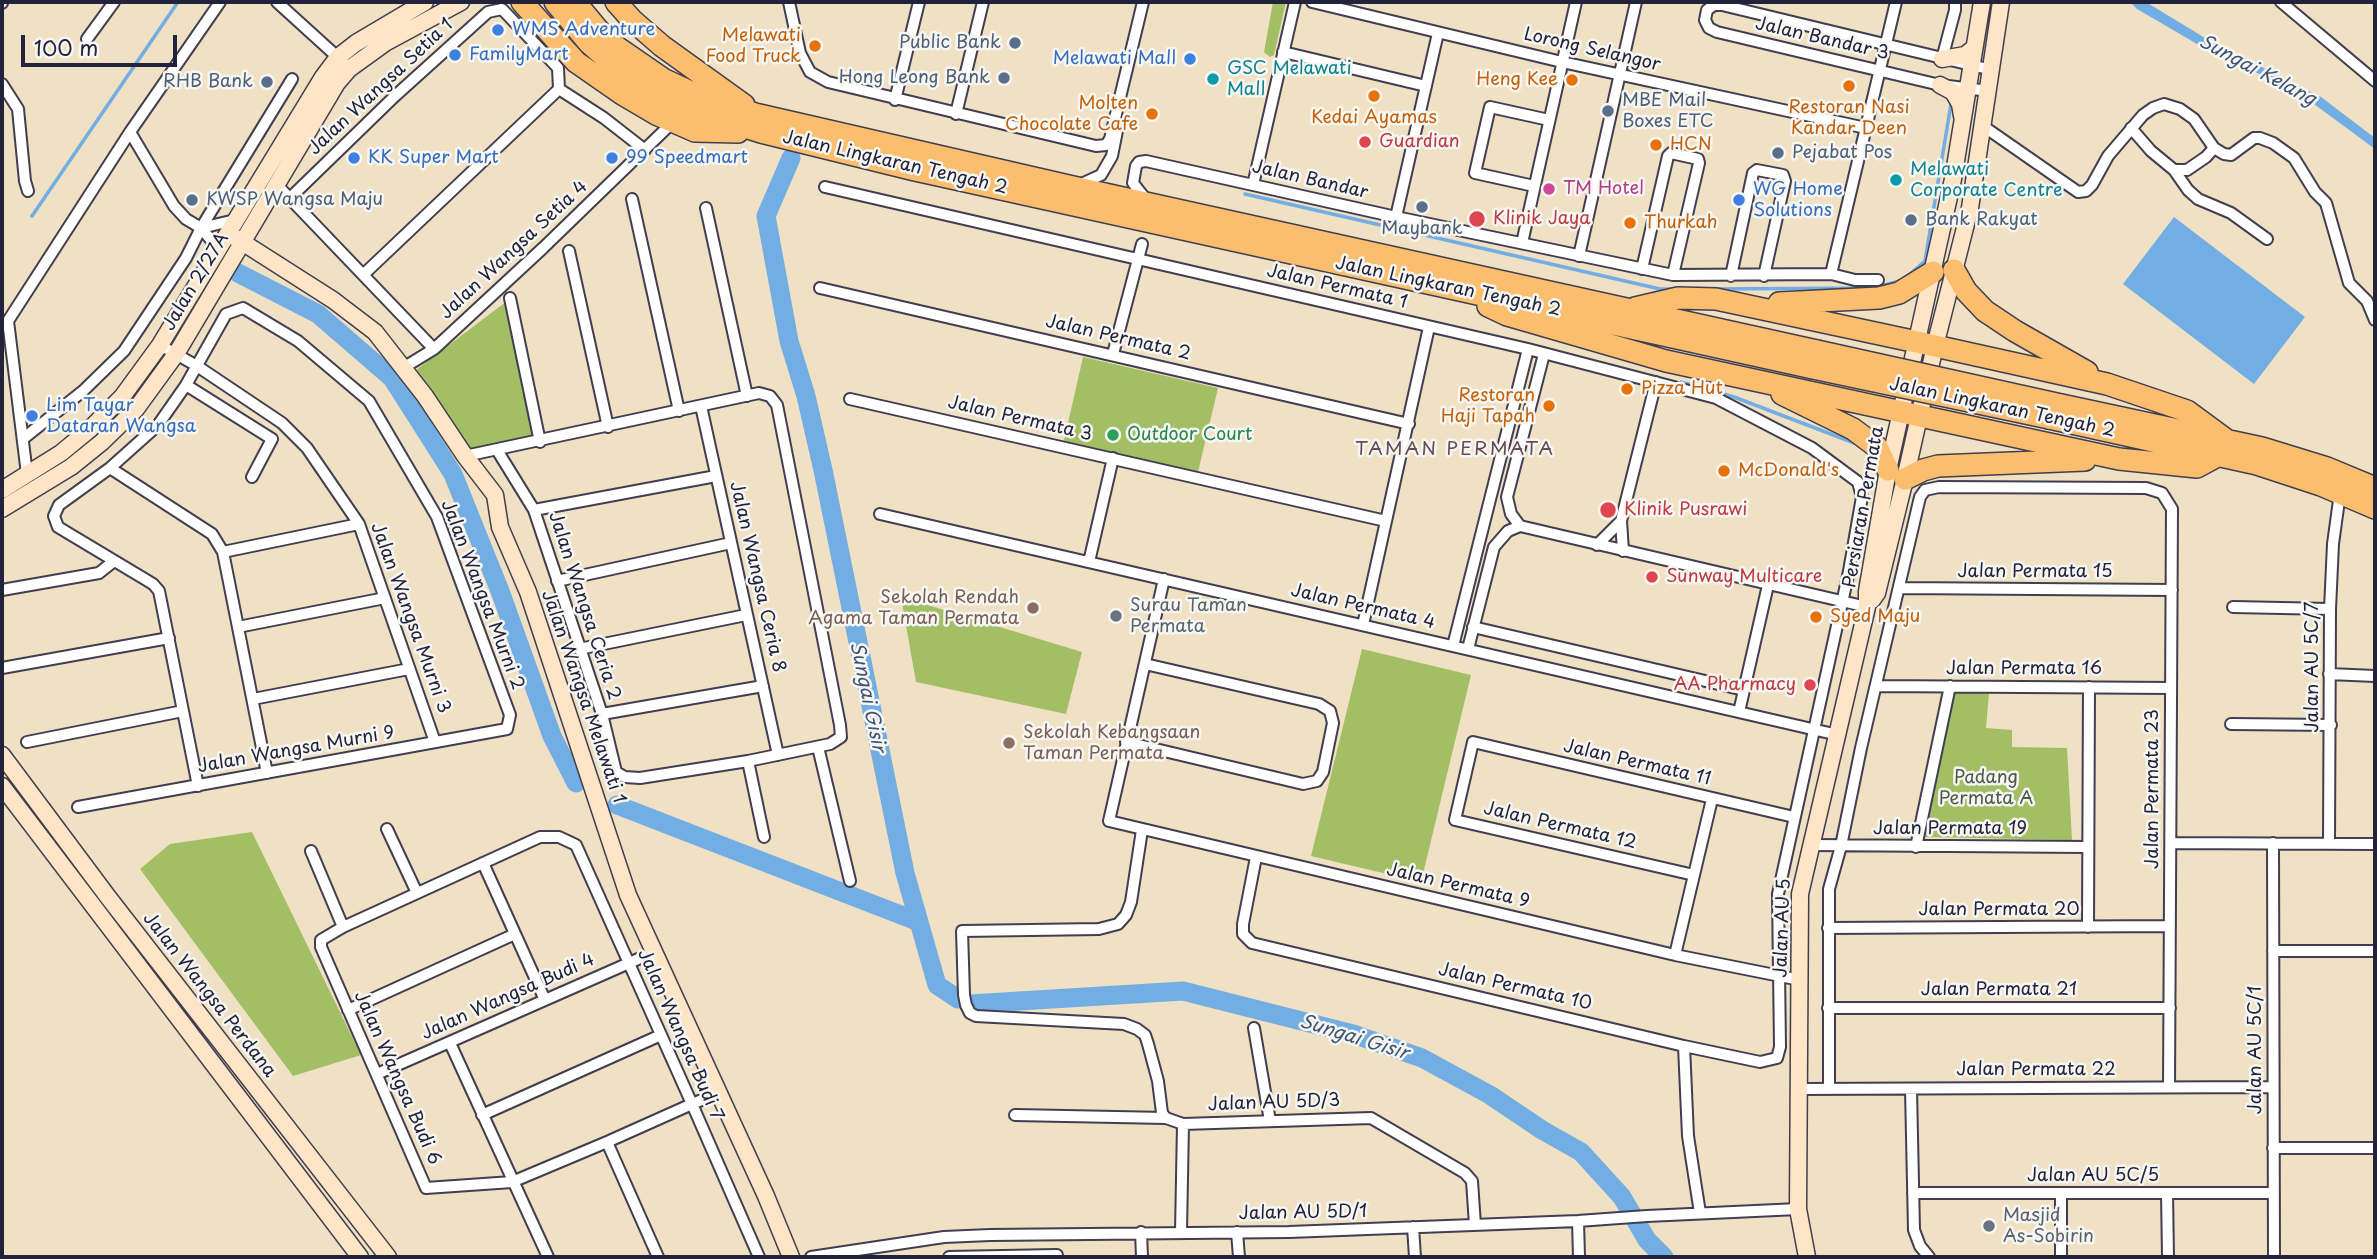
<!DOCTYPE html>
<style>
body{margin:0}
#map{position:relative;width:2377px;height:1259px;overflow:hidden;background:#f0e0c4;font-family:"Playpen Sans",sans-serif}
canvas{display:block}
.frame{position:absolute;inset:0;border:4px solid #22223b;pointer-events:none}
.scale{position:absolute;left:21px;top:35px;width:156px;height:32px;box-sizing:border-box;border:4px solid #22223b;border-top:0;padding-left:9px;font-size:21px;line-height:24px;white-space:nowrap;color:#22223b;-webkit-text-stroke:5px #f6f6f2;paint-order:stroke}
</style>
<div id="map">
<canvas width="2377" height="1259"></canvas>
<div class="frame"></div>
<div class="scale">100 m</div>
</div>
<script>
const context = document.querySelector('canvas').getContext('2d');
context.lineJoin = 'round';
function fill(path, color) { context.fillStyle = color; context.fill(path, 'evenodd'); }
const poly = rows => new Path2D(rows.map(r => 'M' + r).join(''));
function stroke(path, color, width, dash) { context.strokeStyle = color; context.lineWidth = width; context.lineCap = dash ? 'butt' : 'round'; context.setLineDash(dash || []); context.stroke(path); }
function write(font, color, halo, rows, align = 'center') {
  context.font = font + ' "Playpen Sans",sans-serif'; context.lineWidth = 5; context.setLineDash([]); context.textBaseline = 'middle'; context.strokeStyle = halo; context.fillStyle = color; for (const [text, x, y, turn = 0] of rows) {
    context.save(); context.translate(x, y); context.rotate((+turn || 0) * Math.PI / 180); context.textAlign = isNaN(turn) ? turn : align; if (halo) context.strokeText(text, 0, 0); context.fillText(text, 0, 0); context.restore();
  }
}
fill(poly([
 [1273,2,1286,2,1274,55,1270,57,1264,52],
 [507,301,538,439,470,455,416,370],
 [1083,357,1218,388,1197,476,1063,445],
 [901,597,1082,652,1066,714,916,682],
 [1362,649,1471,675,1421,882,1311,856],
 [1955,693,1989,693,1986,728,2012,730,2012,747,2067,748,2072,840,1925,837],
 [252,832,361,1055,293,1076,140,869,170,844]
]), '#a3bf65');
fill(poly([
 [2130,2,2146,2,2210,41,2321,97,2375,138,2375,149,2299,93,2197,44,2137,9],
 [2174,217,2305,317,2254,384,2123,284]
]), '#72aee3');
stroke(poly([
 [1245,194,1660,289,1673,289],
 [32,216,178,2],
 [1909,275,1925,261,1951,104],
 [1712,289,1872,288,1900,281],
 [1681,382,1734,397,1857,444]
]), '#72aee3', 3.5);
stroke(poly([
 [791,158,766,216,789,341,806,396,823,470,905,873,937,985,958,999],
 [238,273,318,314,392,378,453,474,500,591,552,736,576,783],
 [617,805,919,922],
 [970,1004,1183,991,1353,1034,1422,1058,1490,1095,1542,1130,1581,1152,1622,1197,1647,1240,1664,1257]
]), '#72aee3', 19);
const street = poly([
 [277,2,343,62],
 [789,2,800,53,810,72,828,82,1096,146,1106,145,1110,139,1143,2],
 [1312,2,1562,62,1866,128],
 [2281,2,2375,81],
 [2,3,2,2],
 [87,39,114,2],
 [1283,52,1426,86],
 [1942,59,1955,10,1955,2],
 [2,84,18,109,25,181,28,191],
 [559,89,604,118,645,150],
 [1989,91,1940,85,1717,32,1709,28,1705,20,1707,10,1714,5,1722,5,1992,70],
 [895,100,919,2],
 [956,114,983,2],
 [1983,126,2078,192,2086,191,2092,185,2108,156,2143,115,2153,108,2164,104,2180,109,2194,119,2214,148,2224,154,2231,155,2254,138,2260,138,2273,143,2294,158,2315,192,2326,203,2349,283,2367,301,2375,320],
 [2131,128,2151,151,2174,170,2187,170,2206,157,2214,148],
 [130,132,174,206,186,219,201,228,212,241,212,257],
 [2174,170,2188,190,2198,199,2231,213,2267,239],
 [277,185,434,349],
 [1079,185,1101,175,1112,156,1117,131],
 [1253,185,1295,2],
 [1534,186,1475,173,1490,107,1549,120],
 [825,187,1528,349,1716,398,1812,448,1858,482,1862,497,1849,571,1778,894,1780,1047,1777,1058,1760,1062,1684,1046,1252,943,1243,934,1243,924,1256,857],
 [291,197,395,96,488,12,502,9,558,68,559,89],
 [632,199,679,411],
 [1148,202,1133,183,1136,166,1139,162,1146,161,1396,217,1673,275,1831,274,1855,280,1878,280],
 [706,208,747,396],
 [1396,217,1438,33],
 [201,228,235,220],
 [1522,243,1576,2],
 [569,251,608,427],
 [1579,256,1636,2],
 [1642,269,1668,156,1671,153,1698,159,1699,163,1673,275],
 [364,274,559,89],
 [1831,274,1896,2],
 [1731,276,1753,173,1757,170,1783,175,1785,181,1764,276],
 [820,288,1409,424],
 [510,298,540,442],
 [160,345,197,366,282,423,307,448,359,524,435,742],
 [1113,354,1142,244],
 [403,368,434,349,543,248,673,122],
 [186,385,272,439,252,477],
 [850,399,1386,521],
 [701,406,778,755],
 [24,438,83,391,124,351,186,258,201,228,292,79],
 [465,456,759,393,770,396,777,405,840,725,841,737,830,744,748,761,640,778,625,777,616,772,602,714,534,510,497,450],
 [110,468,212,534,223,552,267,773],
 [27,474,8,321,130,132,220,2],
 [534,510,716,476],
 [880,514,1838,735],
 [1520,526,1511,514,1507,497,1544,354],
 [1597,545,1621,521],
 [1623,551,1621,521,1656,382],
 [223,552,359,524],
 [1089,562,1113,458],
 [1164,579,1109,821,1675,955,1800,980],
 [557,581,731,543],
 [1899,588,2172,590],
 [2,590,99,573,114,561],
 [2233,607,2330,609],
 [1363,625,1429,327],
 [238,627,385,598],
 [1473,627,1744,690],
 [1453,646,1528,349],
 [579,649,746,615],
 [1468,649,1494,547,1508,531,1520,526,1867,607],
 [2,668,169,638],
 [2329,674,2375,676],
 [1877,686,2171,688],
 [253,699,409,669],
 [1739,712,1768,585],
 [602,714,763,686],
 [2231,724,2331,725],
 [27,742,183,711],
 [1126,742,1303,784,1317,781,1323,772,1333,723,1330,711,1319,704,1145,664],
 [818,747,850,881],
 [748,761,764,837],
 [78,807,507,729,510,715,437,517,369,401,298,341,243,308,226,314,186,385,158,425,110,468,59,505,54,516,58,527,153,584,159,591,198,786],
 [387,829,417,893],
 [1142,830,1131,902,1126,915,1118,924,1099,929,962,931,964,995,966,1005,970,1013,976,1016,1124,1024,1137,1029,1145,1035,1148,1044,1158,1081,1162,1113,1166,1118],
 [2171,843,2375,844],
 [2273,843,2274,1257],
 [2329,843,2330,609,2333,544,2340,493],
 [1811,845,2088,847],
 [1916,847,1950,686],
 [311,851,343,927],
 [483,863,545,1000],
 [1694,875,1455,820,1473,742,1794,817],
 [2088,927,2089,687],
 [1828,928,2170,926],
 [2273,951,2375,951],
 [1675,955,1712,799],
 [1828,1008,2170,1008],
 [348,1010,515,934],
 [1254,1028,1270,1121],
 [450,1043,548,1257],
 [1684,1046,1688,1136,1700,1213],
 [377,1074,654,952],
 [1799,1089,2273,1087],
 [1829,1089,1829,889,1841,846,1861,748,1920,497,1925,490,1939,487,2146,488,2162,493,2172,509,2169,1087],
 [1911,1089,1914,1230,1920,1246,1929,1257],
 [718,1093,704,1099,692,1104,607,1142,512,1182,426,1188,321,947,321,940,343,927,540,837,559,837,576,845,692,1104,759,1257],
 [482,1115,661,1035],
 [1015,1115,1166,1118,1183,1124,1371,1118,1465,1173,1472,1181,1475,1225],
 [607,1142,658,1257],
 [2273,1148,2375,1148],
 [1913,1193,2274,1193],
 [2061,1193,2061,1257],
 [2167,1193,2168,1257],
 [1578,1221,1579,1257],
 [1413,1227,1415,1257],
 [1141,1232,1142,1257],
 [1181,1232,1183,1124],
 [1237,1232,1239,1257],
 [811,1257,944,1237,990,1235,1289,1232,1578,1221,1647,1216,1798,1209],
 [949,1257,1057,1255]
]);
const secondary = poly([
 [1942,59,1965,55,1974,48],
 [1940,85,1953,92,1960,104,1962,116],
 [228,233,333,300,375,332,425,396,465,456,495,495,500,527,528,592,628,895,766,1196,791,1257],
 [2,490,61,453,90,429,122,397,160,345,323,77,338,57,356,43,425,2],
 [2,509,71,467,102,442,136,409,176,354,337,83,349,69,385,43,461,2],
 [1872,600,1877,593,1905,479,1935,346,1970,208,2001,2],
 [2,755,108,897,388,1257],
 [2,786,360,1257],
 [1807,1257,1798,1209,1800,894,1867,607,1867,591,1888,470,1953,179,1982,2]
]);
const highway = poly([
 [522,2,576,62,622,94,656,114,695,131,738,132],
 [555,2,589,43,607,59,656,92,689,109,761,132,915,170,1813,368],
 [575,2,600,32,618,48,663,79,695,94,755,114,1073,187,1817,351],
 [616,2,632,20,662,46,744,105],
 [1954,270,1966,291,1985,311,2015,331,2087,372],
 [1779,303,1879,298,1899,293,1933,272],
 [1488,306,1507,315,1666,361,2119,459,2197,467,2221,454],
 [1635,308,1678,298,1716,299,1917,342,2107,384,2187,411,2225,439],
 [1782,394,1853,429,1877,447,1888,470],
 [2052,403,2262,448,2327,468,2375,488],
 [2049,418,2257,464,2321,485,2375,508],
 [1905,479,1923,470,1938,466,2085,460]
]);
stroke(street, '#413e50', 14);
stroke(secondary, '#413e50', 19);
stroke(highway, '#413e50', 24);
stroke(street, '#fff', 10);
stroke(secondary, '#fde5c5', 16);
stroke(highway, '#fabe6e', 21);
const highwayBridge = poly([
 [1817,351,2052,403],
 [1813,368,2049,418]
]);
stroke(highwayBridge, '#413e50', 24, []);
stroke(highwayBridge, '#fabe6e', 21);
for (const [x, y, r, color] of [
 [498,30,7,"#3f7fe0"],
 [1015,43,7,"#5c6f8a"],
 [815,46,7,"#e8710a"],
 [455,55,7,"#3f7fe0"],
 [1190,59,7,"#3f7fe0"],
 [1004,78,7,"#5c6f8a"],
 [1213,79,7,"#0f9aa8"],
 [1572,80,7,"#e8710a"],
 [267,82,7,"#5c6f8a"],
 [1849,86,7,"#e8710a"],
 [1374,96,7,"#e8710a"],
 [1608,111,7,"#5c6f8a"],
 [1152,114,7,"#e8710a"],
 [1365,142,7,"#e0444e"],
 [1656,145,7,"#e8710a"],
 [1778,153,7,"#5c6f8a"],
 [354,158,7,"#3f7fe0"],
 [612,158,7,"#3f7fe0"],
 [1896,180,7,"#0f9aa8"],
 [1549,189,7,"#d1479c"],
 [192,200,7,"#5c6f8a"],
 [1739,200,7,"#3f7fe0"],
 [1422,207,7,"#5c6f8a"],
 [1477,219,9,"#e0444e"],
 [1911,220,7,"#5c6f8a"],
 [1630,223,7,"#e8710a"],
 [1627,389,7,"#e8710a"],
 [1549,406,7,"#e8710a"],
 [32,416,7,"#3f7fe0"],
 [1113,435,7,"#2e9e5b"],
 [1724,471,7,"#e8710a"],
 [1608,510,9,"#e0444e"],
 [1652,577,7,"#e0444e"],
 [1033,608,7,"#8d6e63"],
 [1116,616,7,"#6b7280"],
 [1816,617,7,"#e8710a"],
 [1810,685,7,"#e0444e"],
 [1009,743,7,"#8d6e63"],
 [1989,1226,7,"#6b7280"]
]) { const dot = new Path2D(); dot.arc(x, y, r, 0, 2 * Math.PI); context.fillStyle = color; context.fill(dot); stroke(dot, '#f6f6f2', 2.5); }
write('18px', '#366cbe', '#f6f6f2', [
 ["WMS Adventure",512,30],
 ["FamilyMart",469,55],
 ["Melawati Mall",1176,59,"right"],
 ["KK Super Mart",368,158],
 ["99 Speedmart",626,158],
 ["WG Home",1753,190],
 ["Solutions",1753,211],
 ["Lim Tayar",46,406],
 ["Dataran Wangsa",46,427]
], 'left');
write('18px', '#c56008', '#f6f6f2', [
 ["Melawati",801,36,"right"],
 ["Food Truck",801,57,"right"],
 ["Heng Kee",1558,80,"right"],
 ["Molten",1138,104,"right"],
 ["Chocolate Cafe",1138,125,"right"],
 ["Restoran Nasi",1849,108,"center"],
 ["Kandar Deen",1849,129,"center"],
 ["Kedai Ayamas",1374,118,"center"],
 ["HCN",1670,145],
 ["Thurkah",1644,223],
 ["Pizza Hut",1641,389],
 ["Restoran",1535,396,"right"],
 ["Haji Tapah",1535,417,"right"],
 ["McDonald's",1738,471],
 ["Syed Maju",1830,617]
], 'left');
write('18px', '#22223b', '#f6f6f2', [
 ["Jalan Bandar 3",1822,39,13],
 ["Lorong Selangor",1592,50,13],
 ["Jalan Wangsa Setia 1",381,87,-43],
 ["Jalan Lingkaran Tengah 2",895,163,13],
 ["Jalan Bandar",1310,180,13],
 ["Jalan Wangsa Setia 4",514,250,-43],
 ["Jalan 2/27A",196,282,-59],
 ["Jalan Permata 1",1337,287,13],
 ["Jalan Lingkaran Tengah 2",1448,287,12],
 ["Jalan Permata 2",1118,338,13],
 ["Jalan Lingkaran Tengah 2",2002,408,12],
 ["Jalan Permata 3",1020,419,13],
 ["Persiaran Permata",1864,507,-80],
 ["Jalan Permata 15",2035,572],
 ["Jalan Wangsa Ceria 8",757,577,77],
 ["Jalan Wangsa Murni 2",482,595,69],
 ["Jalan Wangsa Ceria 2",584,606,72],
 ["Jalan Permata 4",1363,607,13],
 ["Jalan Wangsa Murni 3",410,618,70],
 ["Jalan AU 5C/7",2313,667,-90],
 ["Jalan Permata 16",2024,669],
 ["Jalan Wangsa Melawati 1",583,697,71],
 ["Jalan Wangsa Murni 9",296,750,-10],
 ["Jalan Permata 11",1637,763,13],
 ["Jalan Permata 23",2153,789,-90],
 ["Jalan Permata 12",1560,826,13],
 ["Jalan Permata 19",1950,829],
 ["Jalan Permata 9",1458,886,13],
 ["Jalan Permata 20",1999,910],
 ["Jalan AU 5",1783,928,-88],
 ["Jalan Permata 10",1515,987,13],
 ["Jalan Permata 21",1999,990],
 ["Jalan Wangsa Perdana",209,995,52],
 ["Jalan Wangsa Budi 4",508,997,-24],
 ["Jalan Wangsa Budi 7",680,1035,66],
 ["Jalan AU 5C/1",2256,1050,-90],
 ["Jalan Permata 22",2036,1070],
 ["Jalan Wangsa Budi 6",397,1078,66],
 ["Jalan AU 5D/3",1274,1103,-2],
 ["Jalan AU 5C/5",2093,1176],
 ["Jalan AU 5D/1",1303,1213,-1]
]);
write('18px', '#4e5e75', '#f6f6f2', [
 ["Public Bank",1001,43,"right"],
 ["Hong Leong Bank",990,78,"right"],
 ["RHB Bank",253,82,"right"],
 ["MBE Mail",1622,101],
 ["Boxes ETC",1622,122],
 ["Pejabat Pos",1792,153],
 ["KWSP Wangsa Maju",206,200],
 ["Bank Rakyat",1925,220],
 ["Maybank",1422,229,"center"]
], 'left');
write('18px', '#0d838f', '#f6f6f2', [
 ["GSC Melawati",1227,69],
 ["Mall",1227,90],
 ["Melawati",1910,170],
 ["Corporate Centre",1910,191]
], 'left');
write('18px', '#be3a42', '#f6f6f2', [
 ["Guardian",1379,142],
 ["Klinik Jaya",1493,219],
 ["Klinik Pusrawi",1624,510],
 ["Sunway Multicare",1666,577],
 ["AA Pharmacy",1796,685,"right"]
], 'left');
write('18px', '#b23c85', '#f6f6f2', [
 ["TM Hotel",1563,189]
], 'left');
write('18px', '#27864d', '#f6f6f2', [
 ["Outdoor Court",1127,435]
], 'left');
write('18px', '#785e54', '#f6f6f2', [
 ["Sekolah Rendah",1019,598],
 ["Agama Taman Permata",1019,619],
 ["Sekolah Kebangsaan",1023,733,"left"],
 ["Taman Permata",1023,754,"left"]
], 'right');
write('18px', '#5b616d', '#f6f6f2', [
 ["Surau Taman",1130,606],
 ["Permata",1130,627],
 ["Masjid",2003,1216],
 ["As-Sobirin",2003,1237]
], 'left');
write('18px', '#4f594a', '#f6f6f2', [
 ["Padang",1986,778],
 ["Permata A",1986,799]
]);
write('italic 19px', '#3e5376', '#f6f6f2', [
 ["Sungai Kelang",2257,71,28],
 ["Sungai Gisir",867,697,78],
 ["Sungai Gisir",1354,1038,17]
]);
context.letterSpacing = '2px';
write('19px', '#654c57', '#f6f6f2', [
 ["TAMAN PERMATA",1455,450]
]);
context.letterSpacing = '0px';
</script>
